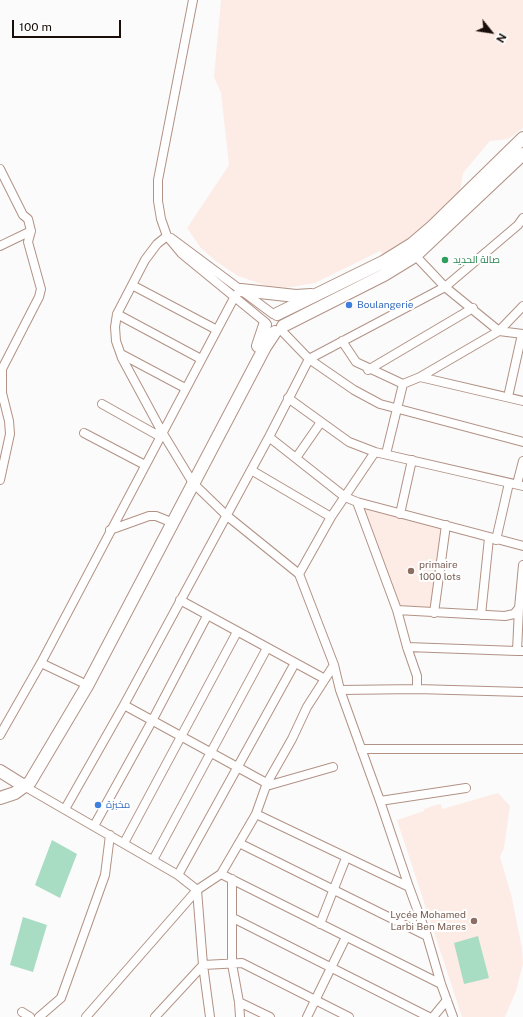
<!DOCTYPE html>
<meta charset="utf-8">
<style>
body{margin:0}
#map{position:relative;width:523px;height:1017px;overflow:hidden;background:#fbfbfb;font-family:"Public Sans",sans-serif}
canvas{display:block}
.north{position:absolute;left:471px;top:12px;width:40px;height:40px;-webkit-text-stroke:3px #fff;paint-order:stroke;rotate:120deg;font-size:11px;font-weight:700;line-height:16px;text-align:center;color:#190e09}
.north::after{content:'';display:block;margin:auto;width:14px;height:18px;background:#190e09;clip-path:polygon(50% 0,100% 100%,50% 72%,0 100%)}
.scale{position:absolute;left:12px;top:20px;width:109px;height:18px;box-sizing:border-box;border:2px solid #190e09;border-top:0;padding-left:5px;font-size:12px;line-height:14px;white-space:nowrap;color:#190e09;-webkit-text-stroke:3px #fff;paint-order:stroke}
</style>
<div id="map">
<canvas width="523" height="1017"></canvas>
<div class="north">N</div>
<div class="scale">100 m</div>
</div>
<script>
const context = document.querySelector('canvas').getContext('2d');
context.lineJoin = 'round';
function fill(path, color) { context.fillStyle = color; context.fill(path, 'evenodd'); }
const poly = rows => new Path2D(rows.map(r => 'M' + r).join(''));
function stroke(path, color, width, dash) { context.strokeStyle = color; context.lineWidth = width; context.lineCap = dash ? 'butt' : 'round'; context.setLineDash(dash || []); context.stroke(path); }
function write(font, color, halo, rows, align = 'center') {
  context.font = font + ' "Public Sans",Cairo,sans-serif'; context.lineWidth = 4; context.setLineDash([]); context.textBaseline = 'middle'; context.strokeStyle = halo; context.fillStyle = color; for (const [text, x, y, turn = 0] of rows) {
    context.save(); context.translate(x, y); context.rotate((+turn || 0) * Math.PI / 180); context.textAlign = isNaN(turn) ? turn : align; if (halo) context.strokeText(text, 0, 0); context.fillText(text, 0, 0); context.restore();
  }
}
fill(poly([
 [221,0,523,0,523,128,508,139,490,141,463,173,460,192,415,237,385,257,380,251,315,283,285,288,267,286,238,276,217,262,201,248,187,228,229,165,221,93,214,77],
 [357,502,446,525,434,613,397,610],
 [498,793,510,806,504,848,500,857,511,894,522,948,523,964,516,991,505,1017,462,1017,397,820,424,811,424,809,436,805,441,804,442,809]
]), '#fdece5');
fill(poly([
 [52,840,77,854,60,898,35,885],
 [23,917,47,925,33,972,10,965],
 [478,936,489,978,464,984,454,943]
]), '#a8ddc3');
const street = poly([
 [193,0,158,180,158,201,161,219,167,236,182,254,265,322],
 [0,169,23,215,28,219,31,231,28,242,41,289,39,297,2,369,2,393,9,421,10,434,0,480],
 [167,236,157,244,145,260,117,314,115,327,116,341,122,358,162,432,193,483,226,515,299,574,334,665,340,690,380,801,409,887,427,936,441,984,453,1017],
 [171,238,273,314],
 [0,246,31,231],
 [412,252,445,287,499,331,523,334],
 [132,285,217,330],
 [117,314,201,359],
 [281,330,309,359,354,390,380,404,523,442],
 [342,341,356,362,403,384,420,377,499,331,523,306],
 [121,354,185,388],
 [368,370,473,308],
 [420,377,523,401],
 [508,397,522,334],
 [288,398,349,442,375,452,523,486],
 [102,404,159,436],
 [84,433,145,465],
 [269,437,345,497,357,502,523,546],
 [386,454,403,384],
 [296,458,321,422],
 [251,470,331,517],
 [517,484,523,461],
 [357,502,397,610,407,647,417,676,417,689],
 [400,514,412,460],
 [110,530,149,516,156,516,166,520],
 [496,540,509,483],
 [299,574,331,517,375,452],
 [180,600,325,679],
 [519,608,517,651,522,651],
 [397,610,505,616,514,614,519,608,523,565],
 [434,613,446,525],
 [481,615,489,538],
 [407,647,517,651],
 [41,663,81,682],
 [340,690,417,689,523,692],
 [124,705,270,785,333,767],
 [0,735,41,663,217,330,235,296,241,290],
 [361,749,523,749],
 [24,786,178,875,197,890,203,965,210,1017],
 [380,801,466,788],
 [65,809,124,705,269,437,309,359,445,287,518,225,523,218],
 [256,814,409,887],
 [94,826,152,721,207,616],
 [124,843,237,632],
 [239,843,427,936],
 [153,860,267,648],
 [221,874,441,984],
 [178,875,295,663],
 [232,879,232,964,239,1002,240,1017],
 [233,918,429,1017],
 [320,924,346,858],
 [239,1002,270,1017],
 [22,1012,30,1017],
 [39,1017,61,998,105,875,110,835],
 [86,1017,197,890,221,874,256,814,267,783,292,739,307,707,334,665],
 [155,1017,203,965,242,963,349,1017],
 [307,1017,346,937],
 [433,1017,447,1000]
]);
const secondary = poly([
 [241,290,296,296,311,295],
 [277,314,383,262,412,244,433,226,523,138],
 [283,326,384,275,415,256,523,154],
 [258,346,265,325],
 [0,771,24,786],
 [0,798,15,793,30,782,87,686,265,347,275,332]
]);
stroke(street, '#b29285', 10);
stroke(secondary, '#b29285', 14);
stroke(street, '#fff', 8);
stroke(secondary, '#fff', 12);
for (const [x, y, r, color] of [
 [445,260,4,"#2e9e5b"],
 [349,305,4,"#3f7fe0"],
 [411,571,4,"#8d6e63"],
 [98,805,4,"#3f7fe0"],
 [474,921,4,"#8d6e63"]
]) { const dot = new Path2D(); dot.arc(x, y, r, 0, 2 * Math.PI); context.fillStyle = color; context.fill(dot); stroke(dot, '#fff', 1.5); }
write('10px', '#27864d', '#fff', [
 ["صالة الحديد",453,260]
], 'left');
write('10px', '#366cbe', '#fff', [
 ["Boulangerie",357,305],
 ["مخبزة",106,805]
], 'left');
write('10px', '#785e54', '#fff', [
 ["primaire",419,565],
 ["1000 lots",419,577],
 ["Lycée Mohamed",466,915,"right"],
 ["Larbi Ben Mares",466,927,"right"]
], 'left');
</script>
